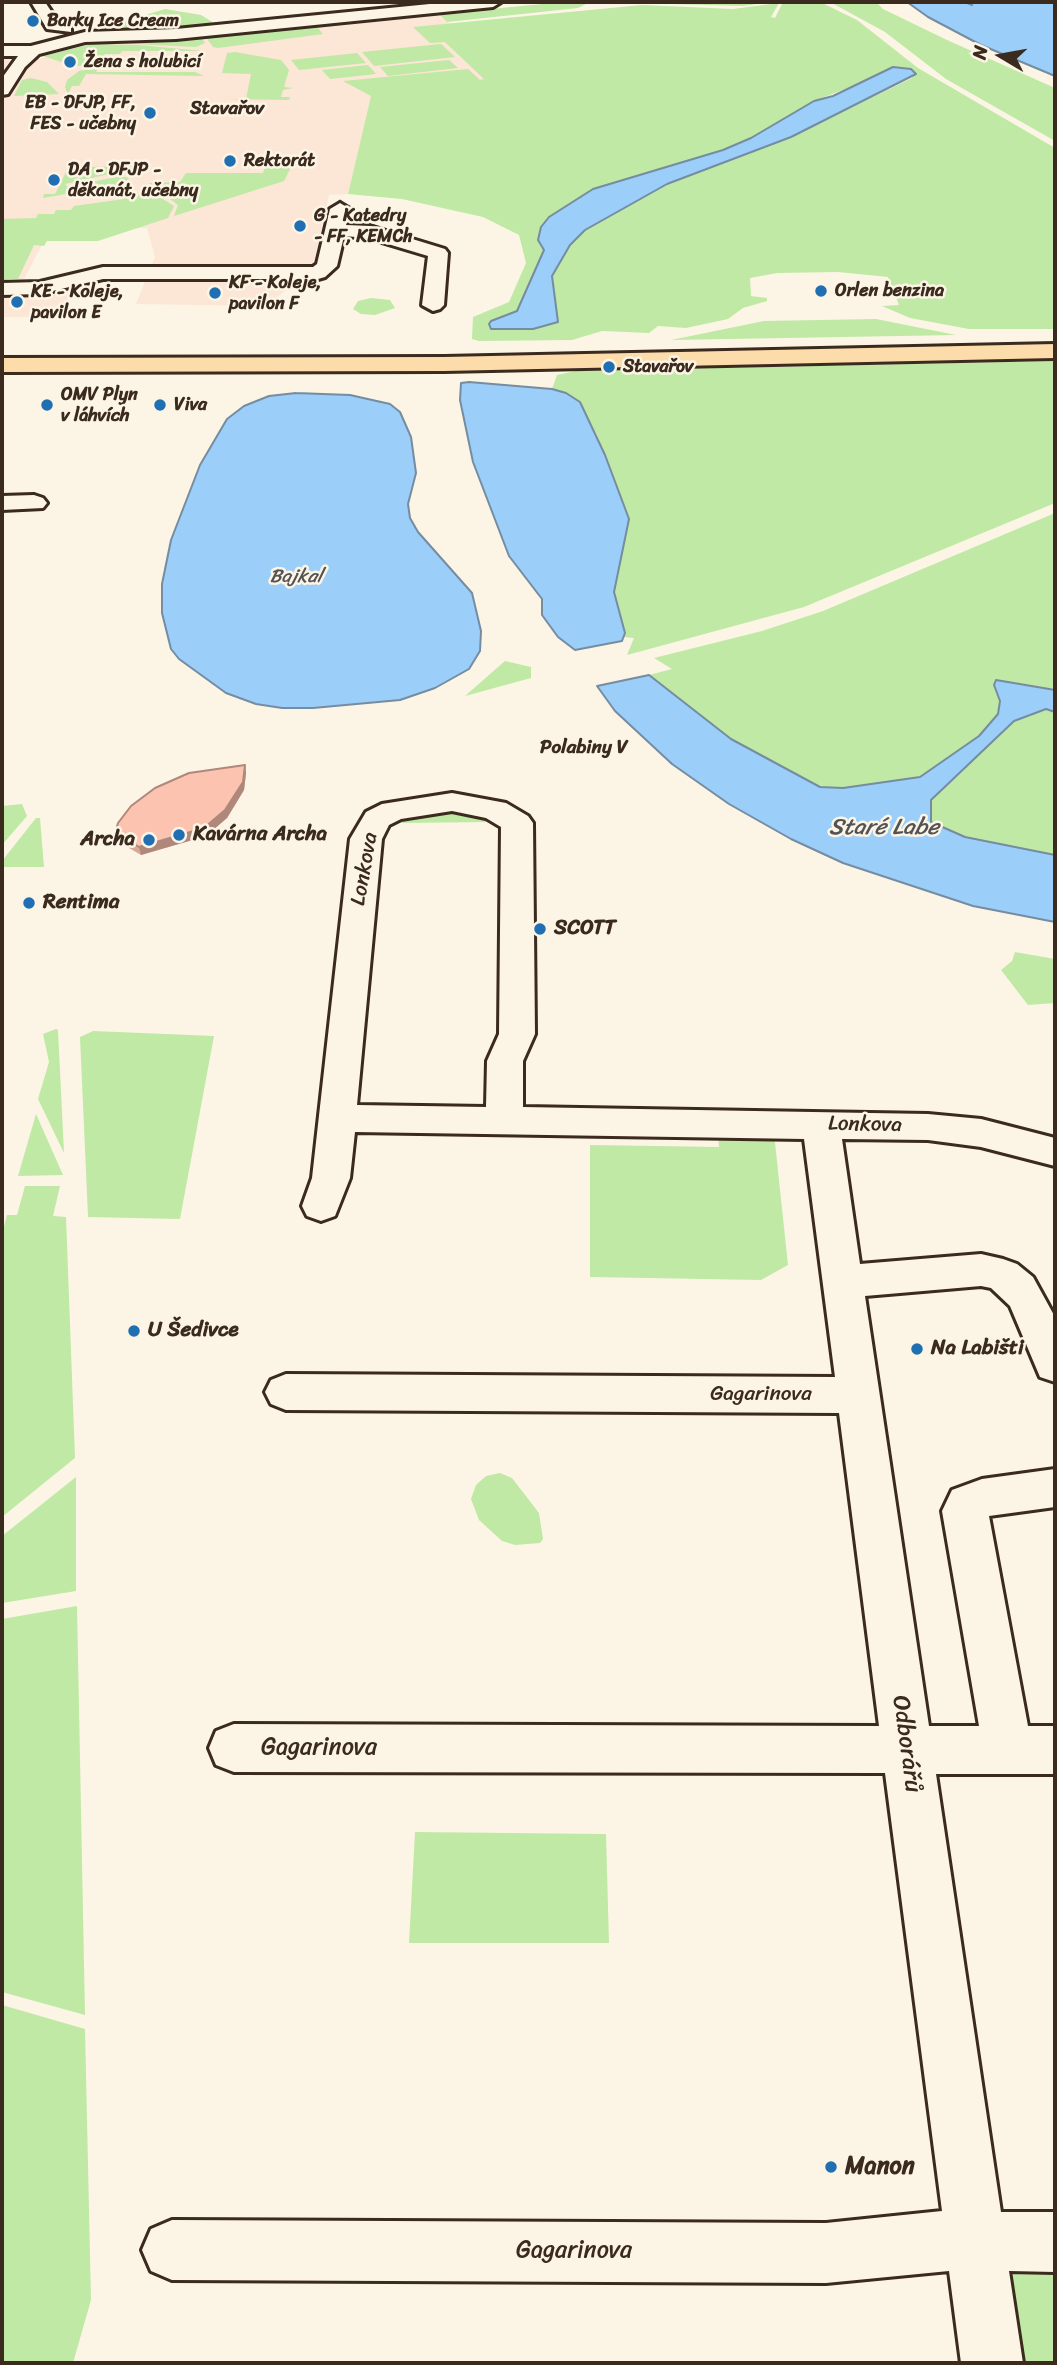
<!DOCTYPE html>
<meta charset="utf-8">
<style>
body{margin:0}
#map{position:relative;width:1057px;height:2365px;overflow:hidden;background:#fcf5e5;font-family:Sriracha,sans-serif}
canvas{display:block}
.frame{position:absolute;inset:0;border:4px solid #3b2a1e;pointer-events:none}
.north{position:absolute;left:966px;top:21px;width:70px;height:70px;-webkit-text-stroke:5px #fcf5e5;paint-order:stroke;rotate:280deg;font-size:19px;font-weight:700;line-height:28px;text-align:center;color:#3b2a1e}
.north::after{content:'';display:block;margin:auto;width:24px;height:32px;background:#3b2a1e;clip-path:polygon(50% 0,100% 100%,50% 72%,0 100%)}
</style>
<div id="map">
<canvas width="1057" height="2365"></canvas>
<div class="frame"></div>
<div class="north">N</div>
</div>
<script>
const context = document.querySelector('canvas').getContext('2d');
context.lineJoin = 'round';
function fill(path, color) { context.fillStyle = color; context.fill(path, 'evenodd'); }
const poly = rows => new Path2D(rows.map(r => 'M' + r).join(''));
function stroke(path, color, width, dash) { context.strokeStyle = color; context.lineWidth = width; context.lineCap = dash ? 'butt' : 'round'; context.setLineDash(dash || []); context.stroke(path); }
function write(font, color, halo, rows, align = 'center') {
  context.font = font + ' Sriracha,sans-serif'; context.lineWidth = 5; context.setLineDash([]); context.textBaseline = 'middle'; context.strokeStyle = halo; context.fillStyle = color; for (const [text, x, y, turn = 0] of rows) {
    context.save(); context.translate(x, y); context.rotate((+turn || 0) * Math.PI / 180); context.textAlign = isNaN(turn) ? turn : align; if (halo) context.strokeText(text, 0, 0); context.fillText(text, 0, 0); context.restore();
  }
}
fill(poly([
 [434,10,492,60,498,78,371,96,348,194,329,195,313,270,265,306,136,304,155,257,147,228,50,229,19,289,72,289,59,317,2,317,2,58,39,59,89,46,98,38]
]), '#fce6d5');
fill(poly([
 [563,2,586,4,578,8,447,22,439,14],
 [596,2,772,2,743,6],
 [783,2,820,2,857,20,918,68,1055,148,1055,329,969,329,910,318,882,306,899,305,888,277,838,272,777,273,750,278,751,296,767,298,767,301,743,308,728,319,686,328,658,326,649,333,602,331,572,340,479,341,472,339,473,317,509,302,526,263,519,235,483,217,402,199,348,194,371,96,343,81,468,69,480,80,484,79,445,42,430,43,413,27,642,5,733,9,779,3,771,17,775,18],
 [902,67,914,71,912,78,791,137,667,184,585,230,570,245,552,276,558,322,497,318,517,311,544,250,542,244,593,189,723,150,751,138,814,101],
 [830,2,876,2,883,9,947,40,1055,88,1055,141,946,79,885,32],
 [165,9,201,15,214,23,226,23,143,33,113,33,102,28],
 [311,22,314,26,342,25,318,28,323,34,218,48,213,47,203,33],
 [199,34,205,43,196,47,93,42],
 [91,44,138,45,203,51,122,51,120,54,105,54,102,60,200,61,182,62,181,66,166,66,166,62,101,62,99,66,74,66,43,56],
 [441,44,455,57,374,66,362,52],
 [235,52,281,60,289,70,284,87,293,88,283,90,281,97,290,97,289,100,222,99,246,99,251,74,222,73,227,53],
 [357,53,366,63,299,70,291,60],
 [449,60,458,68,388,76,380,67],
 [368,65,376,74,330,79,322,70],
 [89,69,98,69,96,72,195,72,204,76,86,74,79,86,72,86,69,92,71,96,68,95,65,87,67,80,79,71],
 [31,78,47,82,59,94,14,96,22,80],
 [269,154,290,169,284,181,174,216,178,205,149,183,180,182,186,173,263,173],
 [69,166,81,167,142,166,140,172,123,171,65,184,68,187,121,176,129,178,123,184,43,198,44,194,55,194],
 [144,187,174,206,168,218,98,241,47,241,44,246,34,245,18,279,8,279,2,284,2,219,36,218,38,214,54,214,56,210,71,210,74,206,124,199,126,195,141,195],
 [371,298,390,300,395,308,375,315,361,314,353,309,358,301],
 [876,319,956,335,671,340,764,321],
 [1055,361,1055,503,804,607,627,655,634,638,624,637,614,592,629,519,596,433,566,393,552,389,557,375,576,371,622,370],
 [1055,513,1055,690,996,680,994,685,1000,701,998,714,979,736,920,777,843,788,820,787,731,739,649,675,672,669,654,658,762,631,823,611],
 [505,661,531,667,531,678,465,696],
 [1046,709,1055,712,1055,855,965,837,931,823,931,800,971,759,1014,720],
 [22,804,27,816,2,845,2,806],
 [450,809,477,816,488,822,401,823,409,818],
 [36,818,40,818,44,867,2,867,2,861],
 [1015,952,1055,959,1055,1003,1028,1005,1001,970,1012,961],
 [56,1029,58,1030,64,1153,38,1099,49,1062,43,1034],
 [93,1031,214,1036,180,1219,88,1217,80,1037],
 [36,1114,63,1175,18,1176],
 [718,1132,774,1133,788,1265,761,1280,590,1277,590,1145,719,1147],
 [25,1186,60,1186,53,1216,66,1217,75,1458,2,1517,2,1234,7,1215,17,1215],
 [500,1473,512,1478,539,1513,543,1539,540,1543,515,1545,502,1541,479,1520,471,1499,476,1485,486,1476],
 [76,1477,76,1591,2,1603,2,1536],
 [77,1606,85,2015,2,1992,2,1619],
 [415,1832,606,1834,609,1943,409,1943],
 [2,2005,85,2029,91,2300,73,2363,2,2363],
 [1031,2259,1055,2260,1055,2363,1018,2363,1008,2284,1017,2267]
]), '#bfe9a5');
const water = poly([
 [907,2,965,2,972,5,969,2,1055,2,1055,76,981,45,928,17,907,2],
 [893,67,911,69,916,74,791,137,667,184,585,230,570,245,552,276,558,322,533,329,491,329,489,324,491,321,517,311,544,250,538,240,541,227,549,217,593,189,723,150,751,138,814,101,833,96,893,67],
 [469,382,552,389,566,393,580,402,605,455,629,519,614,592,625,633,622,641,575,650,558,637,542,615,542,599,509,556,473,462,460,400,461,383,469,382],
 [296,393,350,395,390,404,400,412,411,437,416,473,408,504,410,518,418,532,472,593,481,631,480,651,469,669,435,688,400,700,313,708,282,708,256,704,226,693,179,659,171,649,162,613,162,584,171,540,200,465,227,419,244,406,269,396,296,393],
 [649,675,731,739,820,787,843,788,920,777,979,736,998,714,1000,701,994,685,996,680,1055,690,1055,712,1046,709,1014,721,931,800,931,822,965,837,1055,855,1055,922,973,906,843,863,791,839,729,804,672,764,615,711,597,686,649,675]
]);
fill(water, '#9bcef9');
stroke(water, '#758ca1', 2);
const minor = poly([
 [31,2,45,2,59,23,71,26,71,32,47,29,31,2],
 [450,2,501,2,493,7,176,39,85,42,39,54,25,67,8,94,2,95,2,78,18,56,2,56,2,46,31,46,85,32,176,29,450,2],
 [340,203,350,209,346,225,370,226,445,249,448,253,444,305,440,309,433,311,422,305,428,256,368,238,344,236,337,266,325,277,318,279,103,279,40,294,2,295,2,283,40,282,103,267,313,267,317,264,330,209,340,203],
 [34,495,43,498,47,503,43,508,2,510,2,496,34,495],
 [452,793,506,803,528,816,533,823,535,1034,523,1061,523,1107,928,1114,981,1119,1055,1138,1055,1166,981,1147,928,1140,842,1139,860,1264,981,1254,1003,1259,1017,1264,1033,1277,1055,1317,1055,1382,1040,1377,1010,1306,991,1288,981,1286,865,1296,929,1726,979,1726,942,1511,952,1490,982,1479,1055,1469,1055,1507,989,1516,1028,1726,1055,1726,1055,1774,936,1774,1001,2212,1055,2212,1055,2272,1009,2271,1023,2363,961,2363,949,2271,826,2283,172,2280,151,2271,142,2250,151,2229,172,2220,826,2223,942,2211,885,1773,234,1772,216,1765,209,1748,216,1731,234,1724,879,1726,839,1413,286,1410,271,1404,265,1392,271,1380,286,1374,835,1377,804,1139,355,1132,350,1178,335,1216,321,1221,307,1216,302,1206,312,1178,350,839,366,812,382,804,452,793],
 [452,811,486,818,501,827,499,1034,487,1061,486,1107,357,1105,382,839,389,825,401,819,452,811]
]);
const major = poly([
 [1055,344,1055,358,444,371,2,372,2,358,444,357,1055,344]
]);
stroke(minor, '#3b2a1e', 6);
stroke(major, '#3b2a1e', 6);
fill(minor, '#fcf5e5');
fill(major, '#fddcac');
fill(poly([
 [245,765,246,773,244,790,227,818,206,836,141,855,117,841,115,833]
]), '#d8a897');
fill(poly([
 [245,765,246,773,244,790,227,818,206,836,141,855,139,847]
]), '#b0887b');
const building = poly([
 [245,765,243,782,225,810,204,828,139,847,115,833,118,823,131,806,155,788,189,773,245,765]
]);
fill(building, '#fbc3b0');
stroke(building, '#b0887b', 2);
for (const [x, y, r, color] of [
 [33,21,7,"#1f6fb2"],
 [70,62,7,"#1f6fb2"],
 [150,113,7,"#1f6fb2"],
 [230,161,7,"#1f6fb2"],
 [54,180,7,"#1f6fb2"],
 [300,226,7,"#1f6fb2"],
 [821,291,7,"#1f6fb2"],
 [215,293,7,"#1f6fb2"],
 [17,302,7,"#1f6fb2"],
 [609,367,7,"#1f6fb2"],
 [47,405,7,"#1f6fb2"],
 [160,405,7,"#1f6fb2"],
 [179,835,7,"#1f6fb2"],
 [149,840,7,"#1f6fb2"],
 [29,903,7,"#1f6fb2"],
 [540,929,7,"#1f6fb2"],
 [134,1331,7,"#1f6fb2"],
 [917,1349,7,"#1f6fb2"],
 [831,2167,7,"#1f6fb2"]
]) { const dot = new Path2D(); dot.arc(x, y, r, 0, 2 * Math.PI); context.fillStyle = color; context.fill(dot); stroke(dot, '#fcf5e5', 2.5); }
write('bold 18px', '#3b2a1e', '#fcf5e5', [
 ["Barky Ice Cream",47,21],
 ["Žena s holubicí",84,62],
 ["EB - DFJP, FF,",136,103,"right"],
 ["FES - učebny",136,124,"right"],
 ["Rektorát",244,161],
 ["DA - DFJP -",68,170],
 ["děkanát, učebny",68,191],
 ["G - Katedry",314,216],
 ["- FF, KEMCh",314,237],
 ["KF - Koleje,",229,283],
 ["pavilon F",229,304],
 ["Orlen benzina",835,291],
 ["KE - Koleje,",31,292],
 ["pavilon E",31,313],
 ["Stavařov",623,367],
 ["OMV Plyn",61,395],
 ["v láhvích",61,416],
 ["Viva",174,405]
], 'left');
write('bold 19px', '#3b2a1e', '#fcf5e5', [
 ["Stavařov",227,109],
 ["Polabiny V",584,748]
]);
write('italic 19px', '#535355', '#fcf5e5', [
 ["Bajkal",296,577]
]);
write('bold 21px', '#3b2a1e', '#fcf5e5', [
 ["Kavárna Archa",193,835],
 ["Archa",135,840,"right"],
 ["Rentima",43,903],
 ["SCOTT",554,929],
 ["U Šedivce",148,1331],
 ["Na Labišti",931,1349]
], 'left');
write('21px', '#3b2a1e', '#fcf5e5', [
 ["Lonkova",365,869,-80],
 ["Lonkova",865,1125,1],
 ["Gagarinova",761,1395]
]);
write('italic 23px', '#535355', '#fcf5e5', [
 ["Staré Labe",884,828]
]);
write('24px', '#3b2a1e', '#fcf5e5', [
 ["Odborářů",906,1744,82],
 ["Gagarinova",319,1748],
 ["Gagarinova",574,2251]
]);
write('bold 24px', '#3b2a1e', '#fcf5e5', [
 ["Manon",845,2167]
], 'left');
</script>
